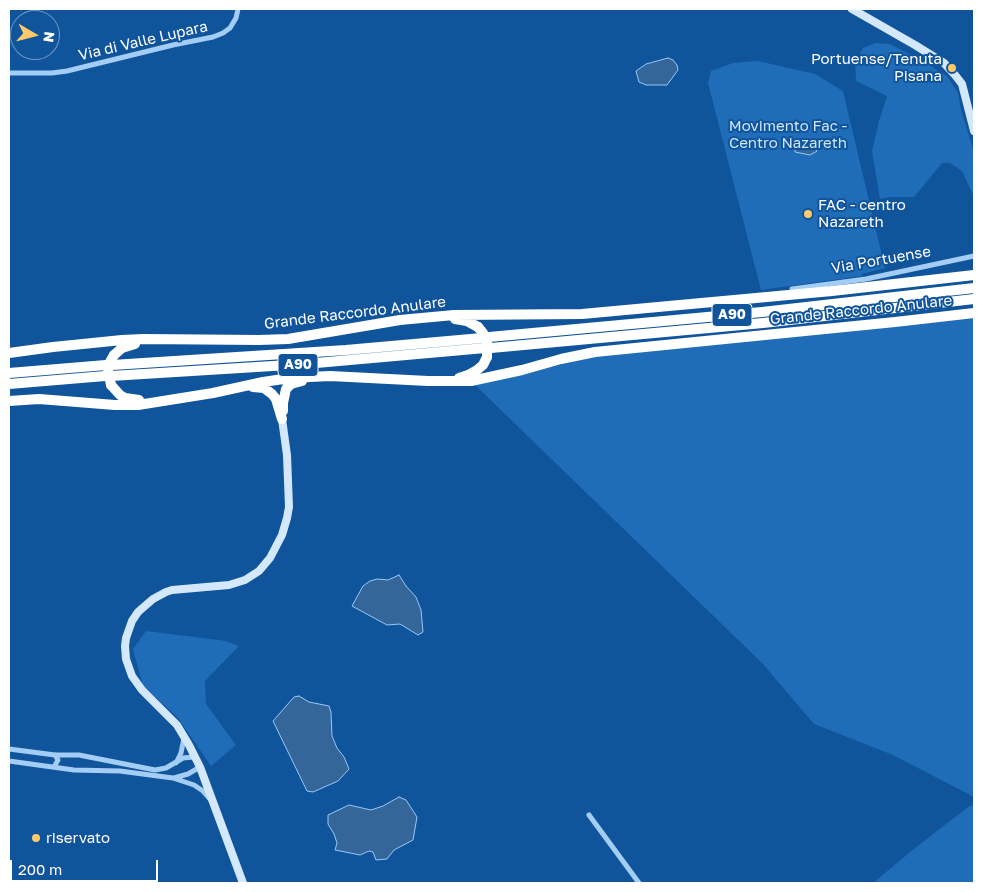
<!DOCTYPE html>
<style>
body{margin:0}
#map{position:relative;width:983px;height:892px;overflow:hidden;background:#10549b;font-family:"Golos Text",sans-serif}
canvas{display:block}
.frame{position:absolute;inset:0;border:10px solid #fff;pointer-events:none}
.north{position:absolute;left:10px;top:10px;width:50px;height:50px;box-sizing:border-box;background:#10549b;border:1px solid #7098c3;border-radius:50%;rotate:98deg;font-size:14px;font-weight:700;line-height:20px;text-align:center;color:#fff}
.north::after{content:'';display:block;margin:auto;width:18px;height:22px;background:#ffca67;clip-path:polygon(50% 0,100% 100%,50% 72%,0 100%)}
.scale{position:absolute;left:10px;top:860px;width:148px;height:22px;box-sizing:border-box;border:2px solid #fff;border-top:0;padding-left:6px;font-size:15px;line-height:18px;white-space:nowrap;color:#fff;-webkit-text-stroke:4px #10549b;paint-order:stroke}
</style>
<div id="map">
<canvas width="983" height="892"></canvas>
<div class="frame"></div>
<div class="north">N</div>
<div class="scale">200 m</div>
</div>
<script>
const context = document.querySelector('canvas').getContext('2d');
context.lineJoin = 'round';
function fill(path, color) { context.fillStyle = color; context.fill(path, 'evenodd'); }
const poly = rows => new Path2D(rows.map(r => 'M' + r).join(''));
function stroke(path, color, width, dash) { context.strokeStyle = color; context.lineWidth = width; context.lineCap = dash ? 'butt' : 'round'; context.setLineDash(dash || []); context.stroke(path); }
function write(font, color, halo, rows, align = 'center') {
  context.font = font + ' "Golos Text",sans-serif'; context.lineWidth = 4; context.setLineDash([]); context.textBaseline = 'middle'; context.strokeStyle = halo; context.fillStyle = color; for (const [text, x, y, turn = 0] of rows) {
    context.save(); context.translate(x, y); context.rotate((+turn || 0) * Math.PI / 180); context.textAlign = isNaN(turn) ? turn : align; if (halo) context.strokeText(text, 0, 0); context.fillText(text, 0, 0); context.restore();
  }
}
fill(poly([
 [875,43,890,44,919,59,947,76,958,93,961,110,974,152,974,197,962,171,950,163,942,163,914,197,891,197,880,199,872,151,879,121,887,96,856,81,855,62,863,48],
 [758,61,815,74,843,91,885,268,862,274,862,276,761,290,708,83,711,71,733,63],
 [974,318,974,797,893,755,814,724,762,663,475,385,597,356],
 [146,631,226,641,239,646,205,681,206,704,236,745,211,766,178,718,143,686,133,649],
 [974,804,974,883,873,883,915,848,968,807]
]), '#1f6db8');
const water = poly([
 [668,58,673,60,677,65,678,70,667,85,646,85,639,82,636,71,646,64,668,58],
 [799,141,810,143,817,151,810,155,795,152,795,146,799,141],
 [399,575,406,586,416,597,421,610,423,632,418,635,400,624,387,625,352,606,363,586,370,581,377,579,388,580,399,575],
 [299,696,309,702,329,706,331,712,332,736,337,748,344,757,349,769,338,781,313,792,307,791,273,721,294,697,299,696],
 [399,797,406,800,417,817,413,840,394,850,387,859,376,860,373,852,369,851,360,855,335,850,337,843,334,834,328,824,328,815,349,805,371,810,383,806,399,797]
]);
fill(water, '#346699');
stroke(water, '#95c9f8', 1);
stroke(poly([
 [9,73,52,73,67,71,173,45,213,37,223,33,230,28,236,18,238,9],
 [792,289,866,279,974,256],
 [9,749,55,755,79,755,155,770,166,768,183,758,194,757],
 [9,761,74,770,120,771,173,778,194,785,203,791,210,799],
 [176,763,181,753,184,738],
 [54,767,58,760,55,755],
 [174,778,188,774,200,767],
 [589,815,639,883]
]), '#a3cdf5', 5);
stroke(poly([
 [852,9,915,45,944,63,955,75,962,84,974,131],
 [243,883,200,767,189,745,177,725,142,690,132,676,126,659,125,646,126,638,132,621,138,612,153,599,166,592,172,590,229,585,245,580,259,571,270,558,282,535,287,518,289,507,287,455,282,419]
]), '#d3e8fd', 8);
stroke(poly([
 [455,319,467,321,478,327],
 [489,337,762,312,974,288],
 [491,348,763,323,974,299],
 [9,353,53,347,122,340,143,339,259,340,288,339,400,320,454,315,582,314,832,291,974,275],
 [114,355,122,348,135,344],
 [112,365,346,350,482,338],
 [9,373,106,365],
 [111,376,305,364,485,348],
 [459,378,468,375,477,370,483,365,487,357],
 [9,384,105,376],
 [111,385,120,395,125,398,139,400],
 [253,387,264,388,272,394,276,399,282,419],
 [9,401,39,399,115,405,138,405,213,393,263,382,290,378,330,376,428,381,471,381,522,370,561,359,595,352,895,322,974,313],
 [283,411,283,403,286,389,291,384,302,381]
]), '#fff', 10);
stroke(poly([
 [478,327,483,333,487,343,487,357],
 [111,385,108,371,110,362,114,355]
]), '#fff', 10);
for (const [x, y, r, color] of [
 [952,68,5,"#ffca67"],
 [808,214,5,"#ffca67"],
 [36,838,5,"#ffca67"]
]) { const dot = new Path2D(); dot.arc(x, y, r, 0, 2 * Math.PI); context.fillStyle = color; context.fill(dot); stroke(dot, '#10549b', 2); }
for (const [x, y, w] of [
 [732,315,40],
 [298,365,40]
]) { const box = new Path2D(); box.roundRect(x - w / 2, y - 11.5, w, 23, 4); context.fillStyle = '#10549b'; context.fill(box); stroke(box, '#fff', 1); }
write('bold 14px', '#fff', null, [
 ["A90",732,315],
 ["A90",298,365]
]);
write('15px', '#fff', '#10549b', [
 ["Via di Valle Lupara",143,41,-13],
 ["Via Portuense",881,260,-10],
 ["Grande Raccordo Anulare",861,310,-6],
 ["Grande Raccordo Anulare",355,313,-7]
]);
write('15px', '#fff', '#10549b', [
 ["Portuense/Tenuta",942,59,"right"],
 ["Pisana",942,76,"right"],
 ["FAC - centro",818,205],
 ["Nazareth",818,222],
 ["riservato",46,838]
], 'left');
write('15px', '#cce5fe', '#10549b', [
 ["Movimento Fac -",788,126],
 ["Centro Nazareth",788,143]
]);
</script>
